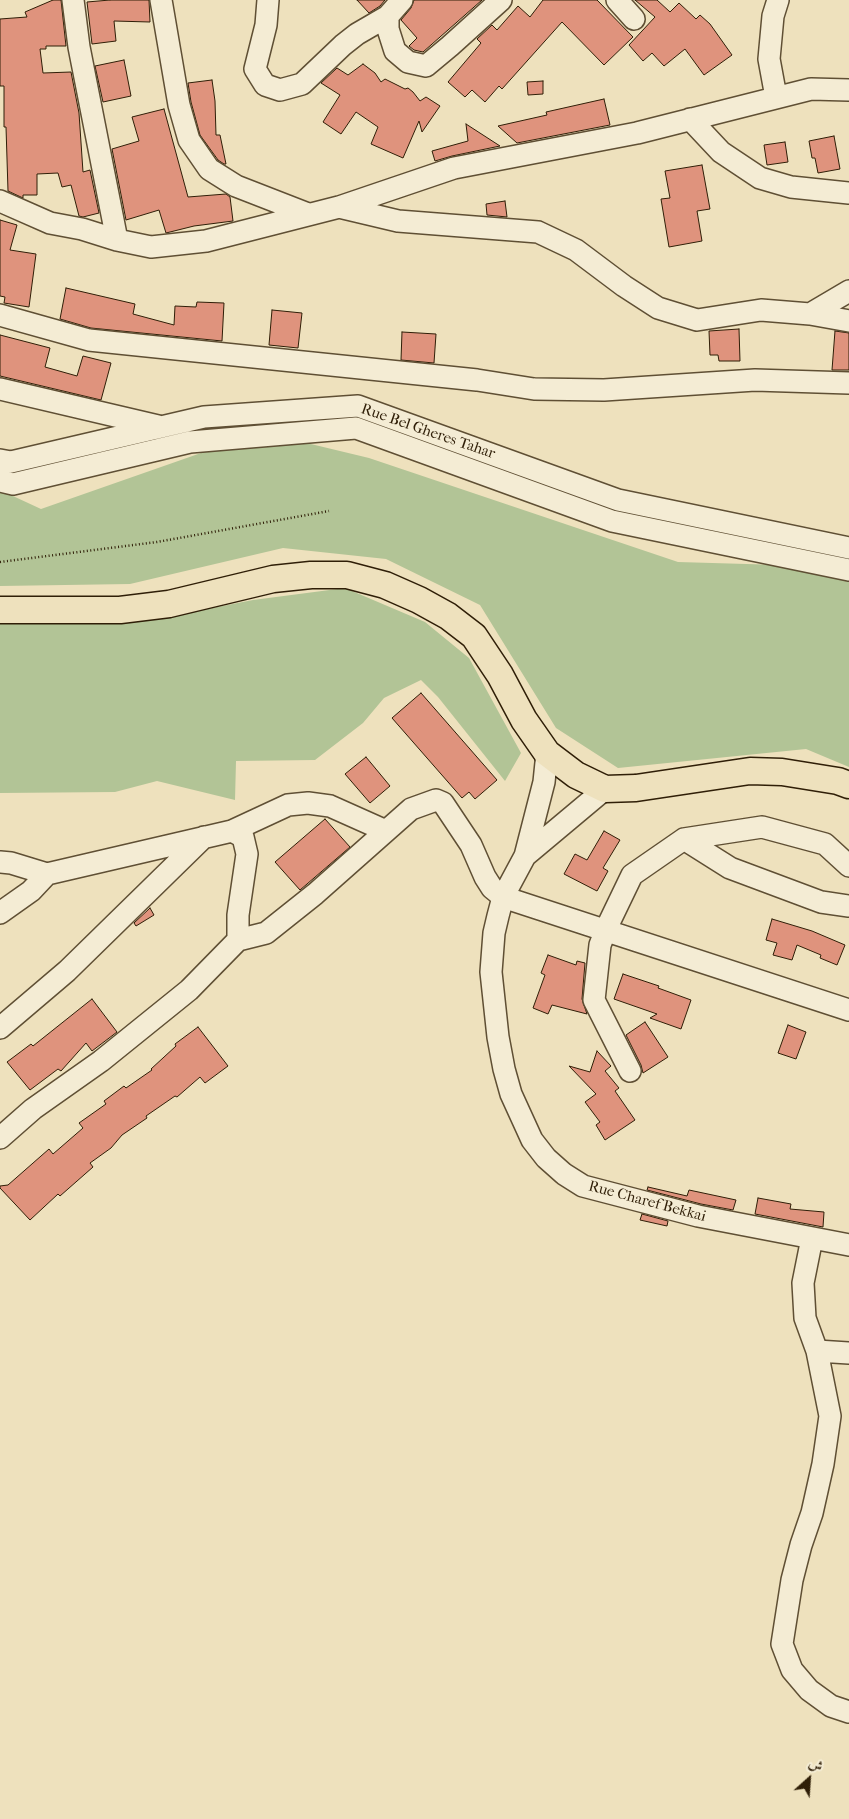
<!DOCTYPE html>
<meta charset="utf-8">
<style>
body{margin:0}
#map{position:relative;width:849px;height:1819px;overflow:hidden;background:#eee1bd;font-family:"IM FELL French Canon",Amiri,serif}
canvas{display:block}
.north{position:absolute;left:784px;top:1754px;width:50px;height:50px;-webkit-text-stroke:4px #f4ecd4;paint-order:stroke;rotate:26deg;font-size:14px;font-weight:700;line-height:20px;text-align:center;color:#2f1e07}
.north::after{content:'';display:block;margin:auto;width:18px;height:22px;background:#2f1e07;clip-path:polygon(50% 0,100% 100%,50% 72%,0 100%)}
</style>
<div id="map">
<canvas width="849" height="1819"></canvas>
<div class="north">ش</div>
</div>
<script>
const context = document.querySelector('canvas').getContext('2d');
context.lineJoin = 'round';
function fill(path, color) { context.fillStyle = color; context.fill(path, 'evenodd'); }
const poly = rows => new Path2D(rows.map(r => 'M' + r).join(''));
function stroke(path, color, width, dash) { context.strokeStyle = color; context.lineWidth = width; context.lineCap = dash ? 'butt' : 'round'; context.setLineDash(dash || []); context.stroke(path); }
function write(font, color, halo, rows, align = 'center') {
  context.font = font + ' "IM FELL French Canon",serif'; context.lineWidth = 4; context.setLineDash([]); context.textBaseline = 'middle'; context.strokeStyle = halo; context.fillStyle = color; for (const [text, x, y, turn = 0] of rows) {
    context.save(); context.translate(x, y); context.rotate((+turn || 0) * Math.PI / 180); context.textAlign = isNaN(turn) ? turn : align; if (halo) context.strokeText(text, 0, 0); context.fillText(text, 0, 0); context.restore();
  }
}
fill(poly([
 [261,432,369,458,678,562,849,567,849,767,806,749,618,768,556,728,480,605,386,559,283,548,130,584,0,586,0,490,41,509],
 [345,588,425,622,469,658,521,753,505,781,438,697,421,680,384,698,363,723,315,760,236,761,235,800,157,781,115,792,0,793,0,622,146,621,253,600]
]), '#b2c496');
const building = poly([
 [53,0,61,0,66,46,46,46,46,49,40,49,43,73,71,72,79,113,83,172,90,170,99,213,83,217,79,216,71,185,62,187,58,173,37,174,37,195,23,195,23,198,8,191,6,127,4,127,4,86,0,86,0,19,27,17,25,12,53,0],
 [110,0,149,0,150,22,114,21,116,41,92,44,87,2,110,0],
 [357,0,385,0,380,6,369,13,357,0],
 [414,0,482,0,423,52,414,50,409,46,417,38,401,20,411,8,414,0],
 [543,0,597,0,633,37,604,65,562,22,502,89,499,86,485,102,472,90,465,97,448,82,481,43,477,39,492,25,497,30,518,6,530,17,543,0],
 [635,0,657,0,670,12,679,3,696,19,700,15,710,24,732,55,704,75,685,49,664,66,652,53,643,61,629,45,655,17,635,0],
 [124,60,131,96,103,102,95,66,124,60],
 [363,64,375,73,381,82,385,79,405,89,408,88,413,92,420,101,426,97,440,106,422,132,419,121,403,158,371,144,378,127,356,112,341,134,323,122,340,95,321,83,337,68,348,75,363,64],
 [212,80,215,101,216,135,220,135,226,164,224,164,218,160,200,135,191,102,188,83,212,80],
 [543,81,543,94,528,95,527,82,543,81],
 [604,99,610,125,517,143,498,126,547,115,546,112,604,99],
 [164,109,188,197,226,194,230,197,233,221,194,226,166,233,159,210,126,220,112,149,139,141,132,117,164,109],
 [466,124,500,146,452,156,435,161,432,151,468,141,466,124],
 [834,136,840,169,818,173,815,158,812,158,809,141,834,136],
 [785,142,788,162,767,165,764,145,785,142],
 [702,165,710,209,697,211,702,241,669,247,661,199,670,198,665,171,702,165],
 [505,201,507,217,487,215,486,204,505,201],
 [0,220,17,225,10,250,36,254,29,307,4,303,5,297,0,296,0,220],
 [66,288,135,304,133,314,174,325,175,306,196,307,197,302,224,303,222,341,91,328,60,319,66,288],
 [272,310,302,313,298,348,269,345,272,310],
 [739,329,740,361,719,361,718,355,710,355,709,331,739,329],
 [835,331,849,333,849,370,832,370,835,331],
 [402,332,436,334,434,363,401,360,402,332],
 [0,335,50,348,45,367,77,376,83,356,111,363,101,400,0,376,0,335],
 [421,693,497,780,475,799,469,792,462,798,392,718,421,693],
 [366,757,390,786,370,803,345,774,366,757],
 [325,819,350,847,300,890,275,862,325,819],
 [604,831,620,840,603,868,608,871,597,891,564,874,575,854,587,860,604,831],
 [150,908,154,915,136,926,134,923,150,908],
 [772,919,812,931,845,945,837,965,820,958,821,955,797,945,792,960,773,955,777,943,766,940,772,919],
 [548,955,576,965,577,961,585,963,582,999,587,1014,552,1005,548,1014,533,1008,545,975,541,973,548,955],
 [623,974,659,986,658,988,691,1000,681,1029,650,1018,657,1014,614,999,623,974],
 [92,999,117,1032,92,1051,86,1043,61,1071,58,1069,30,1090,7,1062,31,1044,33,1046,92,999],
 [645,1022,668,1057,643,1073,641,1065,626,1035,645,1022],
 [788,1025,806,1032,796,1059,778,1053,788,1025],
 [198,1027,228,1066,205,1083,200,1077,177,1097,175,1096,146,1116,147,1118,122,1135,111,1148,90,1163,93,1167,60,1196,58,1194,30,1220,0,1188,0,1186,8,1185,49,1149,53,1154,83,1128,79,1123,106,1104,104,1101,124,1086,126,1088,152,1070,151,1069,176,1046,175,1044,198,1027],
 [597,1051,611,1066,605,1071,619,1088,615,1091,635,1120,605,1140,596,1125,600,1122,585,1102,596,1094,569,1066,590,1072,597,1051],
 [648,1187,687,1196,689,1190,736,1200,733,1210,701,1204,647,1190,648,1187],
 [758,1198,791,1204,790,1209,824,1212,823,1227,755,1214,758,1198],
 [642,1214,668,1221,667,1226,640,1220,642,1214]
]);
fill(building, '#df937d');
stroke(building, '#2f1e07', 1);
const minor = poly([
 [73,0,79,47,117,240],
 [161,0,179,105,189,140,209,169,236,186,308,214],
 [268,0,266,25,255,69,265,85,280,90,302,84,343,45,357,34,388,16,402,0],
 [617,0,634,19],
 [388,16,388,29,395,51,408,62,426,66,450,46,501,0],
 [776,97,769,59,773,16,778,0],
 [690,119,721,152,760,178,791,187,849,193],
 [0,201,50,223,82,229,117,240,151,247,206,241,339,207,454,168,637,133,811,89,849,90],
 [339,207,398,221,538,232,576,250,624,286,658,308,697,320,761,310,810,314,849,321],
 [810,314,849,291],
 [0,315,89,340,477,380,534,389,604,390,755,380,849,383],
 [0,389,158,426],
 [0,460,11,462,204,417,358,406,618,500,849,548],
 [0,481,13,484,190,442,356,428,612,521,849,570],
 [605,789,525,856,503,897,498,916,494,933,491,972,498,1037,504,1069,511,1094,532,1140,546,1158,564,1174,583,1186,698,1216,849,1245],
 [232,831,288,805,308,803,330,806,386,831],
 [684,839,730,868,821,902,849,906],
 [525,856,544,782,547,753],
 [0,862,11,863,47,874,232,831,243,837,247,854,238,915,238,940],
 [0,913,31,891,47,874],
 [0,1028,67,971,204,837],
 [630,1071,594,1000,600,945,606,929,632,875,684,839,762,827,825,844,849,866],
 [0,1138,33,1109,101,1061,189,990,238,940,266,933,315,894,411,809,436,800,443,803,471,845,485,877,492,888,503,897,849,1010],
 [812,1238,803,1283,805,1318,817,1351,830,1416,823,1464,812,1513,801,1545,792,1580,782,1644,792,1670,809,1690,831,1706,849,1712],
 [817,1351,849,1353]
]);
const major = poly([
 [0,610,120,610,169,604,273,579,311,575,347,575,385,585,419,600,448,616,474,636,500,675,524,720,547,753,576,775,605,789,636,788,750,771,782,772,838,781,849,785]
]);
stroke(minor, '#5f4f34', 24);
stroke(major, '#2f1e07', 29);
stroke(poly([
 [0,562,157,542,329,511]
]), '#2f1e07', 2.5, [1, 2.5]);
stroke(minor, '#f4ecd4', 21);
stroke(major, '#eee1bd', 26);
write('15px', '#2f1e07', '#f4ecd4', [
 ["Rue Bel Gheres Tahar",428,432,19],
 ["Rue Charef Bekkai",647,1202,15]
]);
</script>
